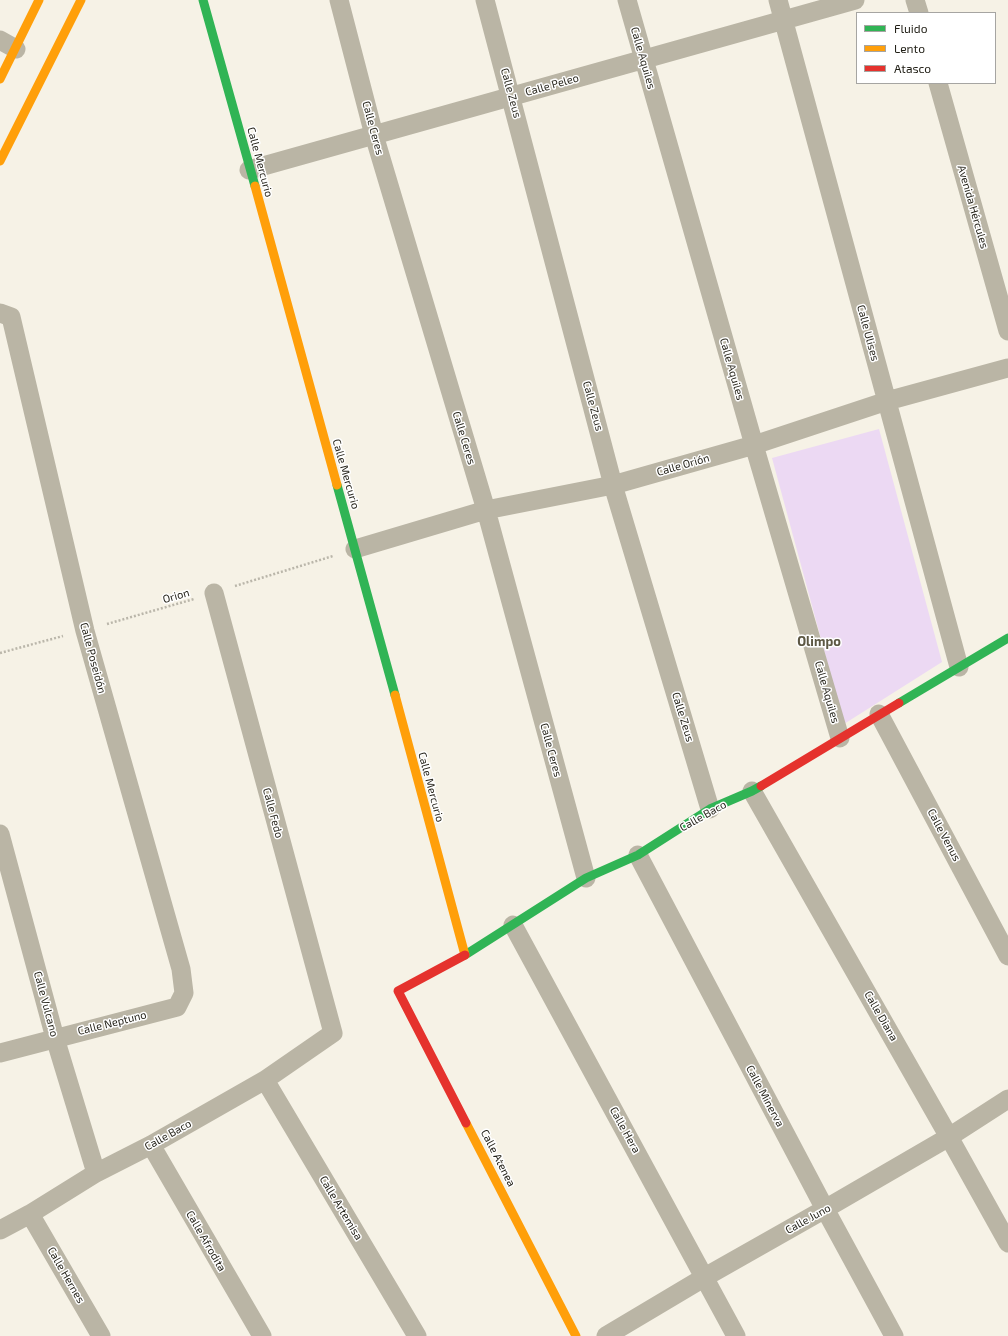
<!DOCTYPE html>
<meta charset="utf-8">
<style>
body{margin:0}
#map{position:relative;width:1008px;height:1336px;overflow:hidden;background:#f6f2e6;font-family:"Exo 2",sans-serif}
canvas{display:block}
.legend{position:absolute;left:856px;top:12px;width:140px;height:72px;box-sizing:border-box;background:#fff;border:1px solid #a6a5a2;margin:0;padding:5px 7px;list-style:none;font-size:12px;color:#211f16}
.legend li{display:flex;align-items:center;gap:8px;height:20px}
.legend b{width:20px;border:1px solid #a6a5a2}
</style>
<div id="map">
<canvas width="1008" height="1336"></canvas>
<ul class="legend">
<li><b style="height:5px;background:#30b455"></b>Fluido</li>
<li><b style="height:5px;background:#ff9f0a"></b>Lento</li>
<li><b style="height:5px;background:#e5322d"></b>Atasco</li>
</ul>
</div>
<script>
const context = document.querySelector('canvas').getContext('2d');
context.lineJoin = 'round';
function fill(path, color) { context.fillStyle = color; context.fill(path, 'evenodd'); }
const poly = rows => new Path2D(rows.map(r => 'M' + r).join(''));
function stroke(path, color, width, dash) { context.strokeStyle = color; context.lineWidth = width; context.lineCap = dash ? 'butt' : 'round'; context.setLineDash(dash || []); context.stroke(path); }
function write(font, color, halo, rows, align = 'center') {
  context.font = font + ' "Exo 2",sans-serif'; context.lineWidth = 3; context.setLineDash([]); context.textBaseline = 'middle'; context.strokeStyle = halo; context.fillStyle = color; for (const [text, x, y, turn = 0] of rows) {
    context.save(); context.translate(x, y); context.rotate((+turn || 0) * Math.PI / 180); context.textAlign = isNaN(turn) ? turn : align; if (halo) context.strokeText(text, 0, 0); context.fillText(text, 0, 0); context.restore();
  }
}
fill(poly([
 [879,429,942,662,844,724,772,458]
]), '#ecd9f3');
stroke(poly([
 [235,586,333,556],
 [107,624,194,599],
 [0,653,63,636]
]), '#bab6aa', 2.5, [2, 2]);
stroke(poly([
 [339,0,374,135,486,510,586,878],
 [485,0,613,485,710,809],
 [627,0,754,445,840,738],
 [778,0,959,667],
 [915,0,919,13],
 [0,40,16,49],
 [938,83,1008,331],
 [249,170,855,0],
 [0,313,11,317,85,631,181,969,184,993,177,1007,0,1053],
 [355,549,486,510,613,485,754,445,887,401,1008,368],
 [879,714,1008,956],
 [752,791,949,1137,1008,1243],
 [0,834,55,1038,96,1173],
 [638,855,825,1209,894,1336],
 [513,925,736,1336],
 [265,1080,417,1336],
 [151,1145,262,1336],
 [30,1214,101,1336],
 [0,1230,30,1214,96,1173,151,1145,265,1080,333,1033,214,593],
 [606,1336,705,1277,825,1209,949,1137,1008,1099]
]), '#bab5a5', 19);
stroke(poly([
 [203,0,255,186],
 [337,485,395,695],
 [899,703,1008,638],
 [465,955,586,878,638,855,710,809,752,791,761,786]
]), '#30b455', 9);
stroke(poly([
 [0,79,39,0],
 [0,161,81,0],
 [255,186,337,485],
 [395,695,465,955],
 [466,1123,576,1336]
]), '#ff9f0a', 9);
stroke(poly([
 [761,786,899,703],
 [465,955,398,991,466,1123]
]), '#e5322d', 9);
write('11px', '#211f16', '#fff', [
 ["Calle Aquiles",643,58,74],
 ["Calle Peleo",552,85,-16],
 ["Calle Zeus",511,93,75],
 ["Calle Ceres",373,128,75],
 ["Calle Mercurio",260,162,75],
 ["Avenida Hércules",973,207,74],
 ["Calle Ulises",868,333,75],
 ["Calle Aquiles",732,369,74],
 ["Calle Zeus",593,406,75],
 ["Calle Ceres",464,438,73],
 ["Calle Orión",683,465,-16],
 ["Calle Mercurio",346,474,74],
 ["Orion",176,596,-16],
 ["Calle Poseidón",93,658,75],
 ["Calle Aquiles",827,692,74],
 ["Calle Zeus",683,717,73],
 ["Calle Ceres",551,750,75],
 ["Calle Mercurio",431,787,75],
 ["Calle Fedo",273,813,75],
 ["Calle Baco",703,816,-29],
 ["Calle Venus",944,835,62],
 ["Calle Vulcano",46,1004,75],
 ["Calle Diana",881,1016,60],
 ["Calle Neptuno",112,1023,-14],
 ["Calle Minerva",765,1096,62],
 ["Calle Hera",625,1130,61],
 ["Calle Baco",168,1135,-29],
 ["Calle Atenea",498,1158,63],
 ["Calle Artemisa",341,1208,59],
 ["Calle Juno",808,1219,-29],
 ["Calle Afrodita",206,1241,60],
 ["Calle Hernes",66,1275,60]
]);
write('bold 13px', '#5c5743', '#fff', [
 ["Olimpo",819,642]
]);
</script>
